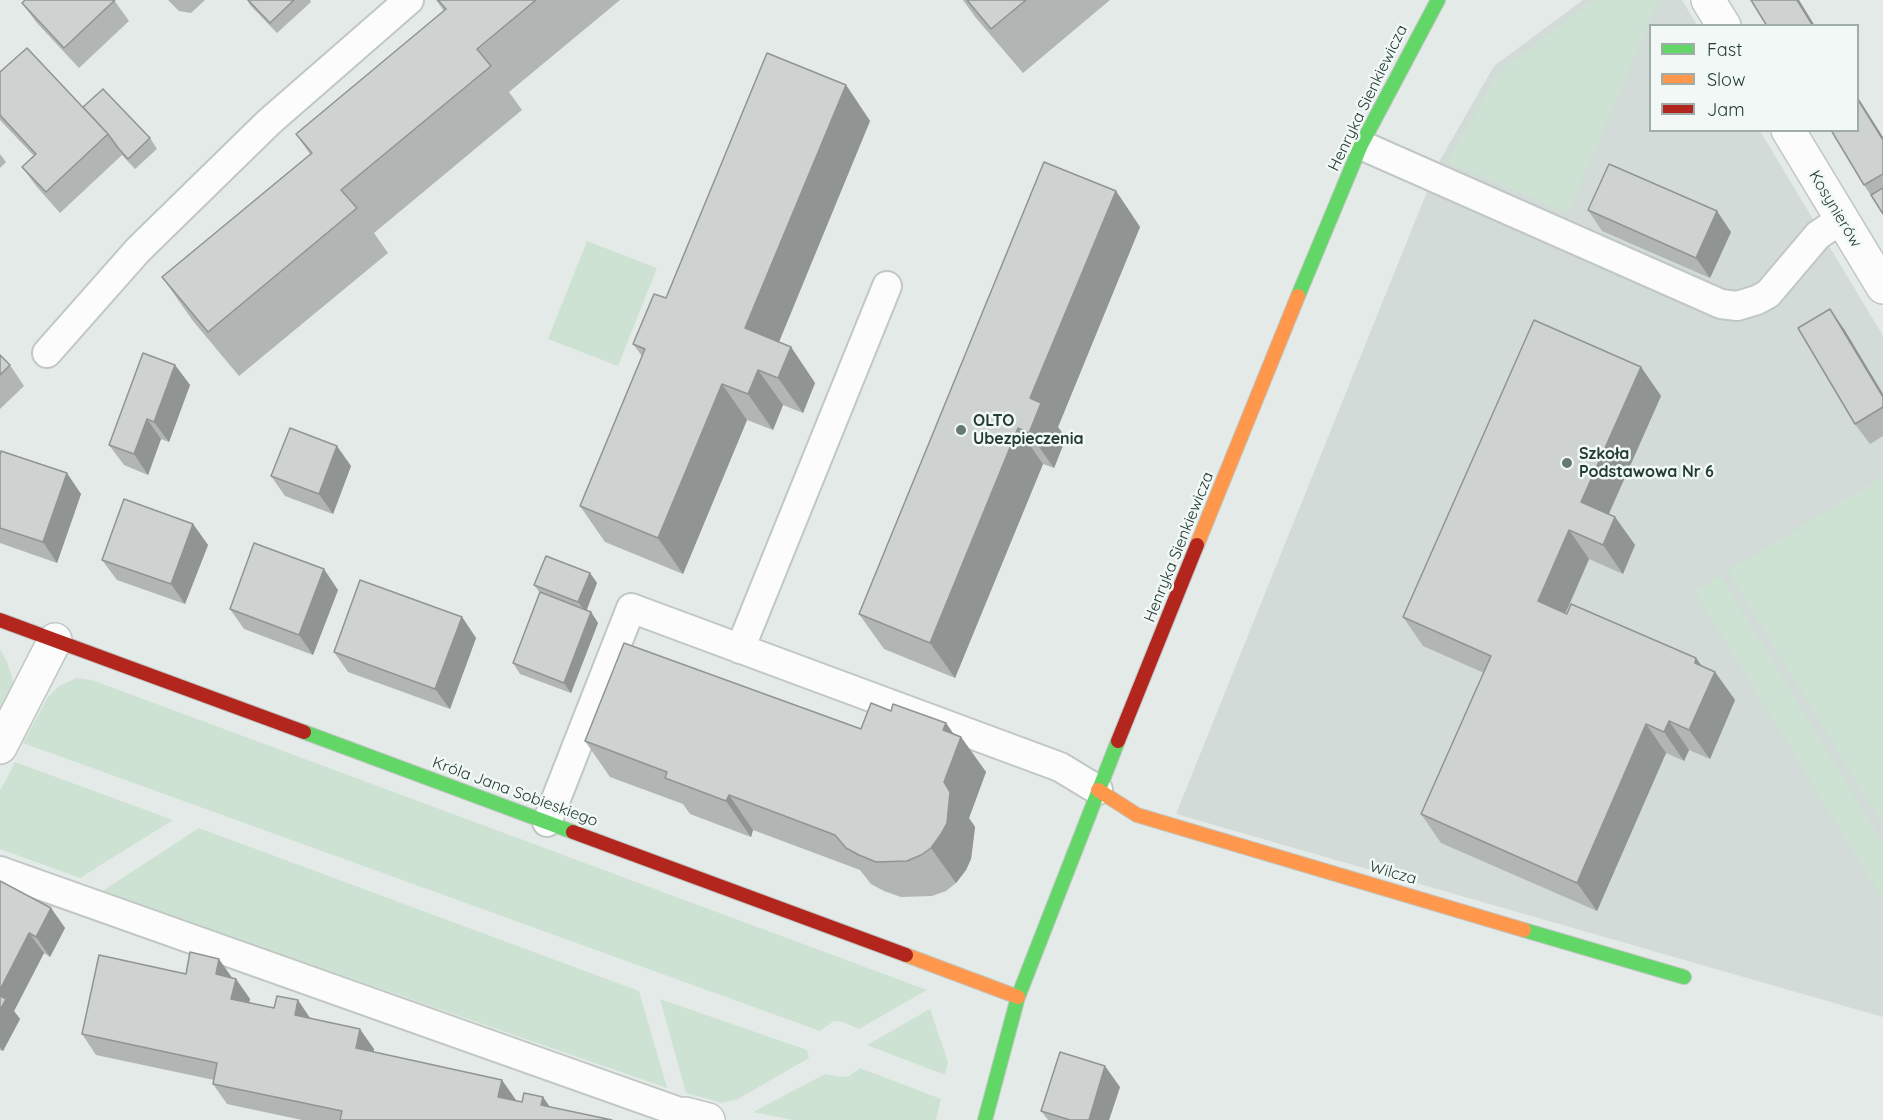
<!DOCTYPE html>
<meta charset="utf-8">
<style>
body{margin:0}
#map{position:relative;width:1883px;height:1120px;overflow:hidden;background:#e4eae7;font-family:Quicksand,sans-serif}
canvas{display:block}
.legend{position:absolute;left:1649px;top:24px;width:210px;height:108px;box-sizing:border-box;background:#f2f8f5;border:2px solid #9fada8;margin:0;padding:8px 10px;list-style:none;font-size:18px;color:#233c35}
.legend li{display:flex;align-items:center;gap:12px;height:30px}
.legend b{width:30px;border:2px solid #9fada8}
</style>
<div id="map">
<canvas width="1883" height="1120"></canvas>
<ul class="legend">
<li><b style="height:8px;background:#63d668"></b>Fast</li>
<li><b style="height:8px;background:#ff974d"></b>Slow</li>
<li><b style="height:8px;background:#b3261e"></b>Jam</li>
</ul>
</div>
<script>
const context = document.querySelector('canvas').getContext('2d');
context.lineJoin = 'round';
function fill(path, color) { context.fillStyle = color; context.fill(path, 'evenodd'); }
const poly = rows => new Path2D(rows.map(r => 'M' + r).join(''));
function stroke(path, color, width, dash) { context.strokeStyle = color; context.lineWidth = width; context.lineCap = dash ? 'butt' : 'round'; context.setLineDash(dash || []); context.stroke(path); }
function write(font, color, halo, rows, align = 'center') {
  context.font = font + ' Quicksand,sans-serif'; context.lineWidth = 5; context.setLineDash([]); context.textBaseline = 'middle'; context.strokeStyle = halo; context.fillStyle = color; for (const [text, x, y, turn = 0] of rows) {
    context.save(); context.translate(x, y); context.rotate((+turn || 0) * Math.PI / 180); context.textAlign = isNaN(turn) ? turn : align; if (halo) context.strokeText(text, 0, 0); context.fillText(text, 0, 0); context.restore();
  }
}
fill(poly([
 [1583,0,1682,0,1697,25,1650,26,1650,130,1760,131,1883,336,1883,1017,1176,814,1439,162,1494,66]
]), '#d2dbd7');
fill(poly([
 [1593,0,1659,0,1568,213,1447,162,1499,72],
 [587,241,657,268,618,366,548,339],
 [1883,477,1883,825,1728,571],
 [1720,575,1883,843,1883,900,1695,591],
 [0,649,7,662,13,680,11,697,0,719],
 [76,678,92,680,927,990,859,1029,843,1022,834,1021,820,1031,23,743,48,697,59,686],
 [15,762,173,820,80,878,0,849,0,791],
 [199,828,639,991,667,1088,101,892],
 [660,999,807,1050,809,1058,738,1099,722,1103,686,1093],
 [930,1009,948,1062,945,1075,867,1045],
 [860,1068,941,1099,936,1120,793,1120,753,1112,825,1074,840,1077,849,1076]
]), '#cee2d4');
const lane = poly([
 [1361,145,1721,304,1737,306,1757,300,1768,294,1818,235,1842,219],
 [47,353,138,250,269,122,409,0],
 [740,649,887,286],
 [547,822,631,608,1060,767,1098,790],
 [0,871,685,1114]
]);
const street = poly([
 [1708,0,1724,26],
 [1788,130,1883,287],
 [0,747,55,640],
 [684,1120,685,1114,708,1120]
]);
const fast = poly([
 [1298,296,1361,145,1438,0],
 [304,732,573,832],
 [1524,930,1684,977],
 [985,1120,1018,997,1118,741]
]);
const slow = poly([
 [1197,545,1298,296],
 [1098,790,1137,815,1524,930],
 [906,955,1018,997]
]);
const jam = poly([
 [0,620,304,732],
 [1118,741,1197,545],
 [573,832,906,955]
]);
stroke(lane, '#c1c7c4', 32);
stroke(street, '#c1c7c4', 36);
stroke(fast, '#c0c7c4', 16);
stroke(slow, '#c0c7c4', 16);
stroke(jam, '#c0c7c4', 16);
stroke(lane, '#fbfcfb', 28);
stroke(street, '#fbfcfb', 33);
stroke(fast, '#63d668', 14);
stroke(slow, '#ff974d', 14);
stroke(jam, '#b3261e', 14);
fill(poly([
 [114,0,129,21,79,68,37,23,22,3],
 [168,0,205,0,191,13,179,11],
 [247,0,310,0,311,2,277,33,251,6],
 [436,0,620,0,509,92,522,110,374,233,388,253,239,376,193,321,162,277,310,154,296,134,444,11],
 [963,0,1110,0,1023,73,976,18],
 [0,72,83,107,150,138,157,149,135,169,122,155,60,213,37,187,22,167,34,156,0,120],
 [846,85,870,121,778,342,791,347,815,383,803,413,783,405,773,430,747,420,683,574,605,542,580,506,642,356,633,344,666,298],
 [1883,137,1883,214,1864,185],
 [0,154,6,162,0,168],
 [1116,191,1140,227,1058,427,1066,438,1054,468,1043,464,955,678,884,649,859,614],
 [1588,210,1731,232,1710,278,1602,231],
 [1844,329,1883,394,1883,436,1870,444,1855,424],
 [0,355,10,365,24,386,0,409],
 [175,365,190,385,169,442,161,439,148,475,124,465,109,445],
 [1641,367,1661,396,1609,514,1615,517,1635,545,1623,574,1589,559,1566,613,1696,658,1702,666,1715,672,1735,700,1710,759,1689,750,1684,761,1666,753,1597,911,1441,843,1421,814,1484,673,1423,646,1403,617],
 [0,455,81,494,57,563,0,543],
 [351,466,333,514,285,496,271,476],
 [193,524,208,545,185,604,117,580,102,560],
 [590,573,597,583,586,610,591,612,598,623,571,693,520,674,513,663,540,593,534,585],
 [338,590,313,655,244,629,230,609],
 [462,617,476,638,450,709,348,672,334,652],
 [891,711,946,723,953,733,961,737,986,772,969,818,975,827,971,859,966,870,956,883,946,891,932,896,901,897,884,891,871,884,860,870,753,830,751,837,690,814,683,804,610,777,585,741,861,729],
 [0,881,51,908,65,928,50,957,44,953,14,1011,20,1019,3,1051,0,1050],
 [233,978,236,979,250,999,249,1003,311,1019,374,1049,374,1052,516,1101,612,1120,302,1120,227,1104,213,1084,214,1080,96,1055,82,1034],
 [1120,1087,1109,1120,1048,1120,1041,1111]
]), '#b1b5b4');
fill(poly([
 [1797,0,1799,0,1815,26,1813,26],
 [846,85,870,121,770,364,745,328],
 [1857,96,1883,137,1883,140,1857,98],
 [1116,191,1140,227,1058,427,1066,438,1054,468,1029,433,1030,398],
 [1717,211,1731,232,1710,278,1696,258],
 [1830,309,1844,329,1883,394,1883,397],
 [791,347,815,383,803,413,778,378],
 [175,365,190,385,169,442,154,422],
 [1641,367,1661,396,1601,531,1581,502],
 [758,370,783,405,773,430,748,394],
 [722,384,747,420,683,574,658,538],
 [147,419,161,439,148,475,134,454],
 [1018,428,1043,464,955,678,930,643],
 [337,446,351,466,333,514,319,494],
 [67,473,81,494,57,563,43,542],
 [1615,517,1635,545,1623,574,1603,545],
 [193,524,208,545,185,604,171,584],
 [1569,530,1589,559,1558,630,1538,601],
 [324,569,338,590,313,655,299,635],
 [590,573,597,583,586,612,578,602],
 [591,612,598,623,571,693,564,683],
 [462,617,476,638,450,709,435,689],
 [1696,658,1711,680,1715,672,1735,700,1710,759,1689,730,1695,663],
 [1669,721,1689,750,1684,761,1664,732],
 [946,723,959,742,961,737,986,772,969,818,975,827,971,859,966,870,956,883,931,848,944,782,943,730],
 [1646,724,1666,753,1597,911,1577,883],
 [729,795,753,830,751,837,726,801],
 [51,908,65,928,50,957,36,937],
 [29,933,44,953,14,1011,20,1019,3,1051,0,1047,0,990],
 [219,959,233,979,216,974],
 [236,979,250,999,245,1019,231,999],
 [298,1000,312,1021,295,1015],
 [360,1029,374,1049,370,1069,356,1048],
 [1105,1066,1120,1087,1109,1120,1089,1120],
 [502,1080,516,1100,512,1117,498,1097],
 [543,1097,557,1117,541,1105]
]), '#909492');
const building = poly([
 [25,0,115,0,64,48,22,3,25,0],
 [248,0,294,0,270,23,248,0],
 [438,0,536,0,477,49,491,66,341,190,357,208,208,332,162,277,312,153,296,134,446,9,438,0],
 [967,0,1026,0,991,29,967,0],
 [1751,0,1797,0,1813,26,1767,26,1751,0],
 [27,48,108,134,46,192,22,167,36,154,0,115,0,72,27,48],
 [767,53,846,85,745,328,791,347,778,378,758,370,748,394,722,384,658,538,580,506,645,349,633,344,654,294,666,298,767,53],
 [103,89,150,138,128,159,119,149,108,134,83,107,103,89],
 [1857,98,1883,140,1883,174,1864,185,1831,130,1857,130,1857,98],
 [1044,162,1116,191,1030,398,1041,403,1029,433,1018,428,930,643,859,614,1044,162],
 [1609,164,1717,211,1696,258,1588,210,1609,164],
 [1883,188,1883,214,1871,195,1883,188],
 [1830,309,1883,397,1883,407,1855,424,1798,328,1830,309],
 [1534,320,1641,367,1581,502,1615,517,1603,545,1569,530,1538,601,1567,614,1571,604,1696,658,1695,663,1715,672,1689,730,1669,721,1664,732,1646,724,1577,883,1421,814,1491,656,1403,617,1534,320],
 [143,353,175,365,154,422,147,419,134,454,109,445,143,353],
 [0,355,10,365,0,375,0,355],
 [290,428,337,446,319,494,271,476,290,428],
 [1,451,67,473,43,542,0,528,0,455,1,451],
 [124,499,193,524,171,584,102,560,124,499],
 [254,543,324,569,299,635,230,609,254,543],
 [546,556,590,573,578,602,534,585,546,556],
 [360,580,462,617,435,689,334,652,360,580],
 [540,592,591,612,564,683,513,663,540,592],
 [624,643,861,729,871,703,891,711,893,704,946,723,943,730,961,737,944,782,950,792,947,823,941,834,931,848,921,855,907,861,876,862,859,855,846,848,835,835,729,795,726,801,665,778,667,772,585,741,624,643],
 [0,881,51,908,36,937,29,933,0,990,0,881],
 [190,952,219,959,216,974,236,979,231,999,274,1008,277,996,298,1000,295,1015,360,1029,356,1048,502,1080,498,1097,522,1102,524,1093,543,1097,541,1105,612,1120,340,1120,342,1111,213,1084,217,1063,82,1034,99,955,186,974,190,952],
 [0,996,6,999,0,1010,0,996],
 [1060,1052,1105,1066,1089,1120,1070,1120,1041,1111,1060,1052]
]);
fill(building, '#ced3d1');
stroke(building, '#909492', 1.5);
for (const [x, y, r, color] of [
 [961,430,6,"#677973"],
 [1567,463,6,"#677973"]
]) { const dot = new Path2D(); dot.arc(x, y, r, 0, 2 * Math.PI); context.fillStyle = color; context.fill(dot); stroke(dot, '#f2f8f5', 2); }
write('16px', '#233c35', '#f2f8f5', [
 ["Henryka Sienkiewicza",1368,98,-64],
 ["Kosynierów",1835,209,59],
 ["Henryka Sienkiewicza",1179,547,-68],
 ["Króla Jana Sobieskiego",515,792,20],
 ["Wilcza",1393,873,16]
]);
write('bold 16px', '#233c35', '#f2f8f5', [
 ["OLTO",973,421],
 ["Ubezpieczenia",973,439],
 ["Szkoła",1579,454],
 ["Podstawowa Nr 6",1579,472]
], 'left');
</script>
